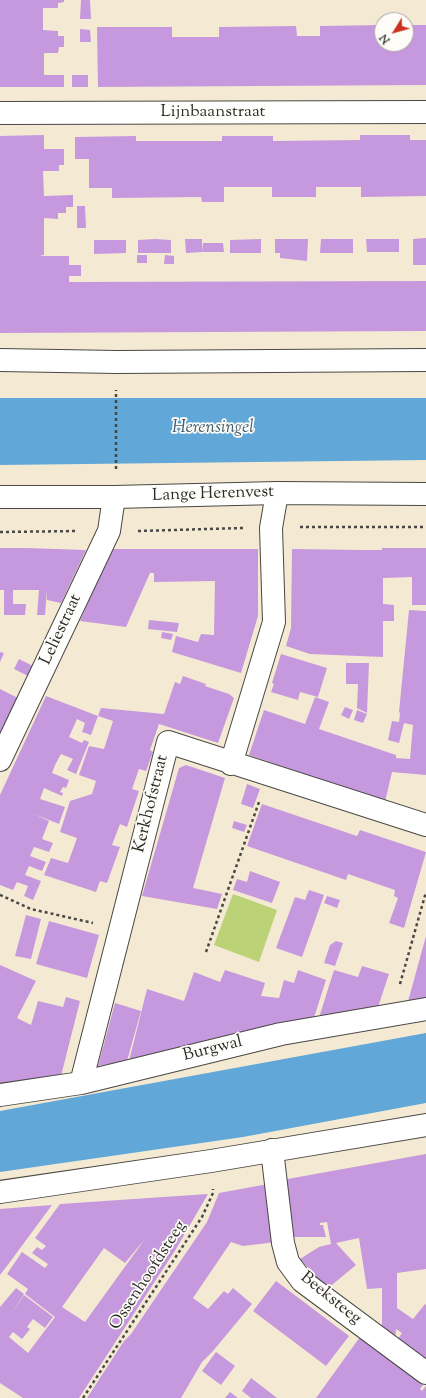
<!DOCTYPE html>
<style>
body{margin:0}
#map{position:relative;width:426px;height:1398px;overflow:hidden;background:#f4ead4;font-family:"Sorts Mill Goudy",serif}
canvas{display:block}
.north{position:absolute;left:374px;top:12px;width:40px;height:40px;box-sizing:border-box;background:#fdfcf7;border:1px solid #a9a8a5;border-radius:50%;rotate:233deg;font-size:11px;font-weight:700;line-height:16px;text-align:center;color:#2b2b2b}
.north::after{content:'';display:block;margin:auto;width:14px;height:18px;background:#c8321e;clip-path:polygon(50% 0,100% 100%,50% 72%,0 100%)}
</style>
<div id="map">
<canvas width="426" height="1398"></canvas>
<div class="north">N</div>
</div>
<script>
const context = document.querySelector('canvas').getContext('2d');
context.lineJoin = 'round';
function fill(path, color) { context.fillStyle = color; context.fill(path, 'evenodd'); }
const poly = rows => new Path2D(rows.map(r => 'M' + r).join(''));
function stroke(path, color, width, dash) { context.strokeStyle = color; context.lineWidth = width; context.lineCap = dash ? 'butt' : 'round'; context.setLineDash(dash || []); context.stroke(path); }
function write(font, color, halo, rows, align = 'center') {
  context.font = font + ' "Sorts Mill Goudy",serif'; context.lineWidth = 3.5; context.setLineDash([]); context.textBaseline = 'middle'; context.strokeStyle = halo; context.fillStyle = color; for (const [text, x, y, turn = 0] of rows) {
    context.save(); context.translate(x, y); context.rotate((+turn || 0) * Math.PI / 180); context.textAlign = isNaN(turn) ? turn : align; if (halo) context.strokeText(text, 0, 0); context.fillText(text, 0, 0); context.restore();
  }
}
fill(poly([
 [233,894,277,910,259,962,214,945]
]), '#bbd277');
fill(poly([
 [0,398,426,398,426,460,0,465],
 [426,1033,426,1103,243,1137,0,1172,0,1111]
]), '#61a7d7');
fill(poly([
 [0,0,64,0,64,2,58,3,58,8,43,8,43,30,58,31,58,36,64,36,64,47,59,47,58,53,44,53,44,75,64,75,64,87,0,87],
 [81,0,90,0,91,19,80,19],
 [382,25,382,44,406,44,406,25,426,25,426,85,98,87,97,27,172,27,172,37,219,37,219,27,296,26,297,36,320,36,320,26],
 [80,29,90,30,91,42,80,42],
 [72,75,88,75,88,87,72,87],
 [44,135,44,149,64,149,64,165,59,165,59,171,43,171,44,196,73,195,73,207,66,207,66,213,58,213,58,219,44,218,44,255,39,256,69,256,69,270,69,265,81,265,81,276,69,276,69,282,426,281,426,331,0,333,0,136],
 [360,135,410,135,410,140,426,140,426,196,361,197,361,187,316,187,316,197,272,197,272,187,224,187,224,202,202,202,201,197,112,198,112,188,89,188,89,159,75,159,75,137,136,136,136,141,222,141,222,136,273,136,273,141,360,140],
 [77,206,85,206,86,228,77,228],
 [426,238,426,265,413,265,413,239],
 [155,239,171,240,171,253,138,253,138,240],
 [185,239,202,239,202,252,186,253],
 [261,239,261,253,230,253,230,240],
 [275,239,308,239,307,261,280,258,280,253,275,253],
 [321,239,353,239,353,253,320,253],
 [366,239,399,239,399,252,367,252],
 [94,240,126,240,126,253,94,254],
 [203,243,223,243,224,252,202,252],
 [137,255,147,255,147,263,137,263],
 [165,255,174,256,174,264,164,264],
 [0,548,26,548,86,550,61,603,47,600,47,590,45,615,37,615,39,590,13,590,13,604,26,604,25,615,4,615,4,590,0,590],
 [382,548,426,548,426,605,412,605,412,577,383,578,383,604,394,605,394,621,383,621,383,657,310,654,286,646,291,628,292,549,363,550,382,550],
 [111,549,258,549,258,616,241,673,172,652,176,636,198,642,201,634,214,635,215,581,154,582,154,573,150,573,126,627,80,621],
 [409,610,426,611,426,775,392,772,385,802,249,755,264,710,305,724,315,697,329,702,319,729,396,755,396,758,410,759,413,725,404,723,399,743,388,740,392,721,399,722,400,713,399,712],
 [149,620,179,623,177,632,148,629],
 [162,632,173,634,171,640,161,638],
 [0,652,4,653,0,662],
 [281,654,327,668,318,697,300,692,298,700,271,692,274,684,272,683],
 [19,659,33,666,28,676,14,669],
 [346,663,369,663,367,713,357,708,358,684,346,684],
 [183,676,206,684,205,686,229,694,234,698,218,743,159,724,150,750,153,752,146,771,139,769,132,789,139,791,127,827,120,824,112,845,120,847,107,883,100,881,96,892,44,875,51,858,68,863,77,838,60,832,70,801,92,794,96,781,79,775,89,746,104,749,113,721,98,716,101,708,164,714,175,682,180,684],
 [0,689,18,698,0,737],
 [46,696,98,716,91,735,82,732,85,723,77,719,69,737,82,743,84,740,89,742,76,774,67,770,73,759,61,754,55,765,52,773,69,780,66,788,63,787,60,792,63,793,62,796,44,788,40,799,65,807,59,824,34,814,49,821,42,839,53,843,49,852,34,847,30,856,46,862,42,871,29,866,25,875,41,881,33,900,24,896,28,886,17,882,13,890,0,885,0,795],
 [345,707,353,710,349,719,341,715],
 [357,710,367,714,363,723,354,720],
 [186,765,225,778,193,888,222,894,217,909,142,896,179,768],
 [247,784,260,789,253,808,241,804],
 [262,804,357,836,360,830,426,852,404,928,389,923,398,898,394,896,395,890,348,874,346,880,247,846],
 [234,821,247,825,244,832,232,828],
 [250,871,280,882,272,903,233,890,237,879,247,882],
 [309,890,324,895,302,957,276,948,295,897,305,900],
 [327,896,340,900,337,908,324,903],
 [26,915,41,919,31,959,15,956],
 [49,921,99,935,87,978,36,964],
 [426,936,426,1002,407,1005],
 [336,941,343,943,335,966,324,963,330,945],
 [0,965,36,981,17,1018,31,1025,38,1001,63,1007,66,997,80,1001,61,1076,0,1086],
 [362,966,389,974,376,1013,317,1024,334,970,358,977],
 [225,970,265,983,261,996,279,998,284,980,294,983,298,970,326,980,311,1027,129,1061,147,989,184,1001,194,972,220,982],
 [115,1003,141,1011,127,1061,98,1066],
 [426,1154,426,1269,397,1273,397,1308,413,1319,425,1304,426,1305,426,1361,397,1340,402,1333,396,1329,395,1341,382,1331,382,1288,367,1289,359,1238,336,1243,356,1265,327,1289,300,1259,319,1247,331,1244,327,1222,320,1223,320,1225,323,1225,326,1237,292,1237,282,1180],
 [268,1184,276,1242,243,1246,231,1242,193,1298,208,1309,224,1291,228,1294,233,1288,252,1304,213,1351,202,1362,181,1398,87,1398,124,1341,131,1334,207,1222,219,1193],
 [208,1194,176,1249,79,1398,23,1398,0,1383,0,1307,16,1288,24,1294,10,1316,24,1295,53,1317,45,1328,33,1319,27,1327,30,1329,22,1339,13,1332,9,1337,28,1353,55,1317,25,1294,28,1289,7,1274,22,1252,45,1268,54,1256,48,1264,32,1253,37,1247,42,1250,46,1246,35,1238,60,1204],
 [145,1239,85,1322,62,1307,104,1248,125,1263],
 [52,1205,7,1266,0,1275,0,1209],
 [276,1281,349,1336,326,1366,253,1311],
 [360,1337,423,1385,420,1389,422,1391,426,1386,426,1398,316,1398],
 [216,1352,235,1366,221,1385,202,1371],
 [251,1378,268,1391,277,1398,251,1398,242,1391],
 [230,1392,238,1398,225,1398]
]), '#c698dd');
const minor = poly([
 [0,113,426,112],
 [0,360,117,362,426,360],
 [0,760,109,531,114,497],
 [231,764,274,622,271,528,277,493],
 [81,1083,168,742,426,825],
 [0,1095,81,1083,281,1034,426,1009],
 [272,1150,283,1243,288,1262,302,1281,426,1373],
 [0,1192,211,1161,426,1125]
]);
const major = poly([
 [0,497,114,497,277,493,426,494]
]);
stroke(minor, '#494844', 24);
stroke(major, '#494844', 24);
stroke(poly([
 [116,469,116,390],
 [300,527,426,527],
 [138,531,243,528],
 [0,532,77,531],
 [0,895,31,909,93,923],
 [206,952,259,802],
 [400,984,426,892],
 [83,1398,202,1217,213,1193,213,1189]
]), '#494844', 2.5, [3, 3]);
stroke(minor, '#fff', 22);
stroke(major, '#fff', 22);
write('17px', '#2b2b2b', '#fdfcf7', [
 ["Lijnbaanstraat",213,113],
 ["Lange Herenvest",213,495,-2],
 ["Leliestraat",62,630,-65],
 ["Kerkhofstraat",152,804,-76],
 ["Burgwal",213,1050,-14],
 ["Ossenhoofdsteeg",149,1276,-57],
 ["Beeksteeg",330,1299,39]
]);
write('italic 18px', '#415d70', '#fdfcf7', [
 ["Herensingel",213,429]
]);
</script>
